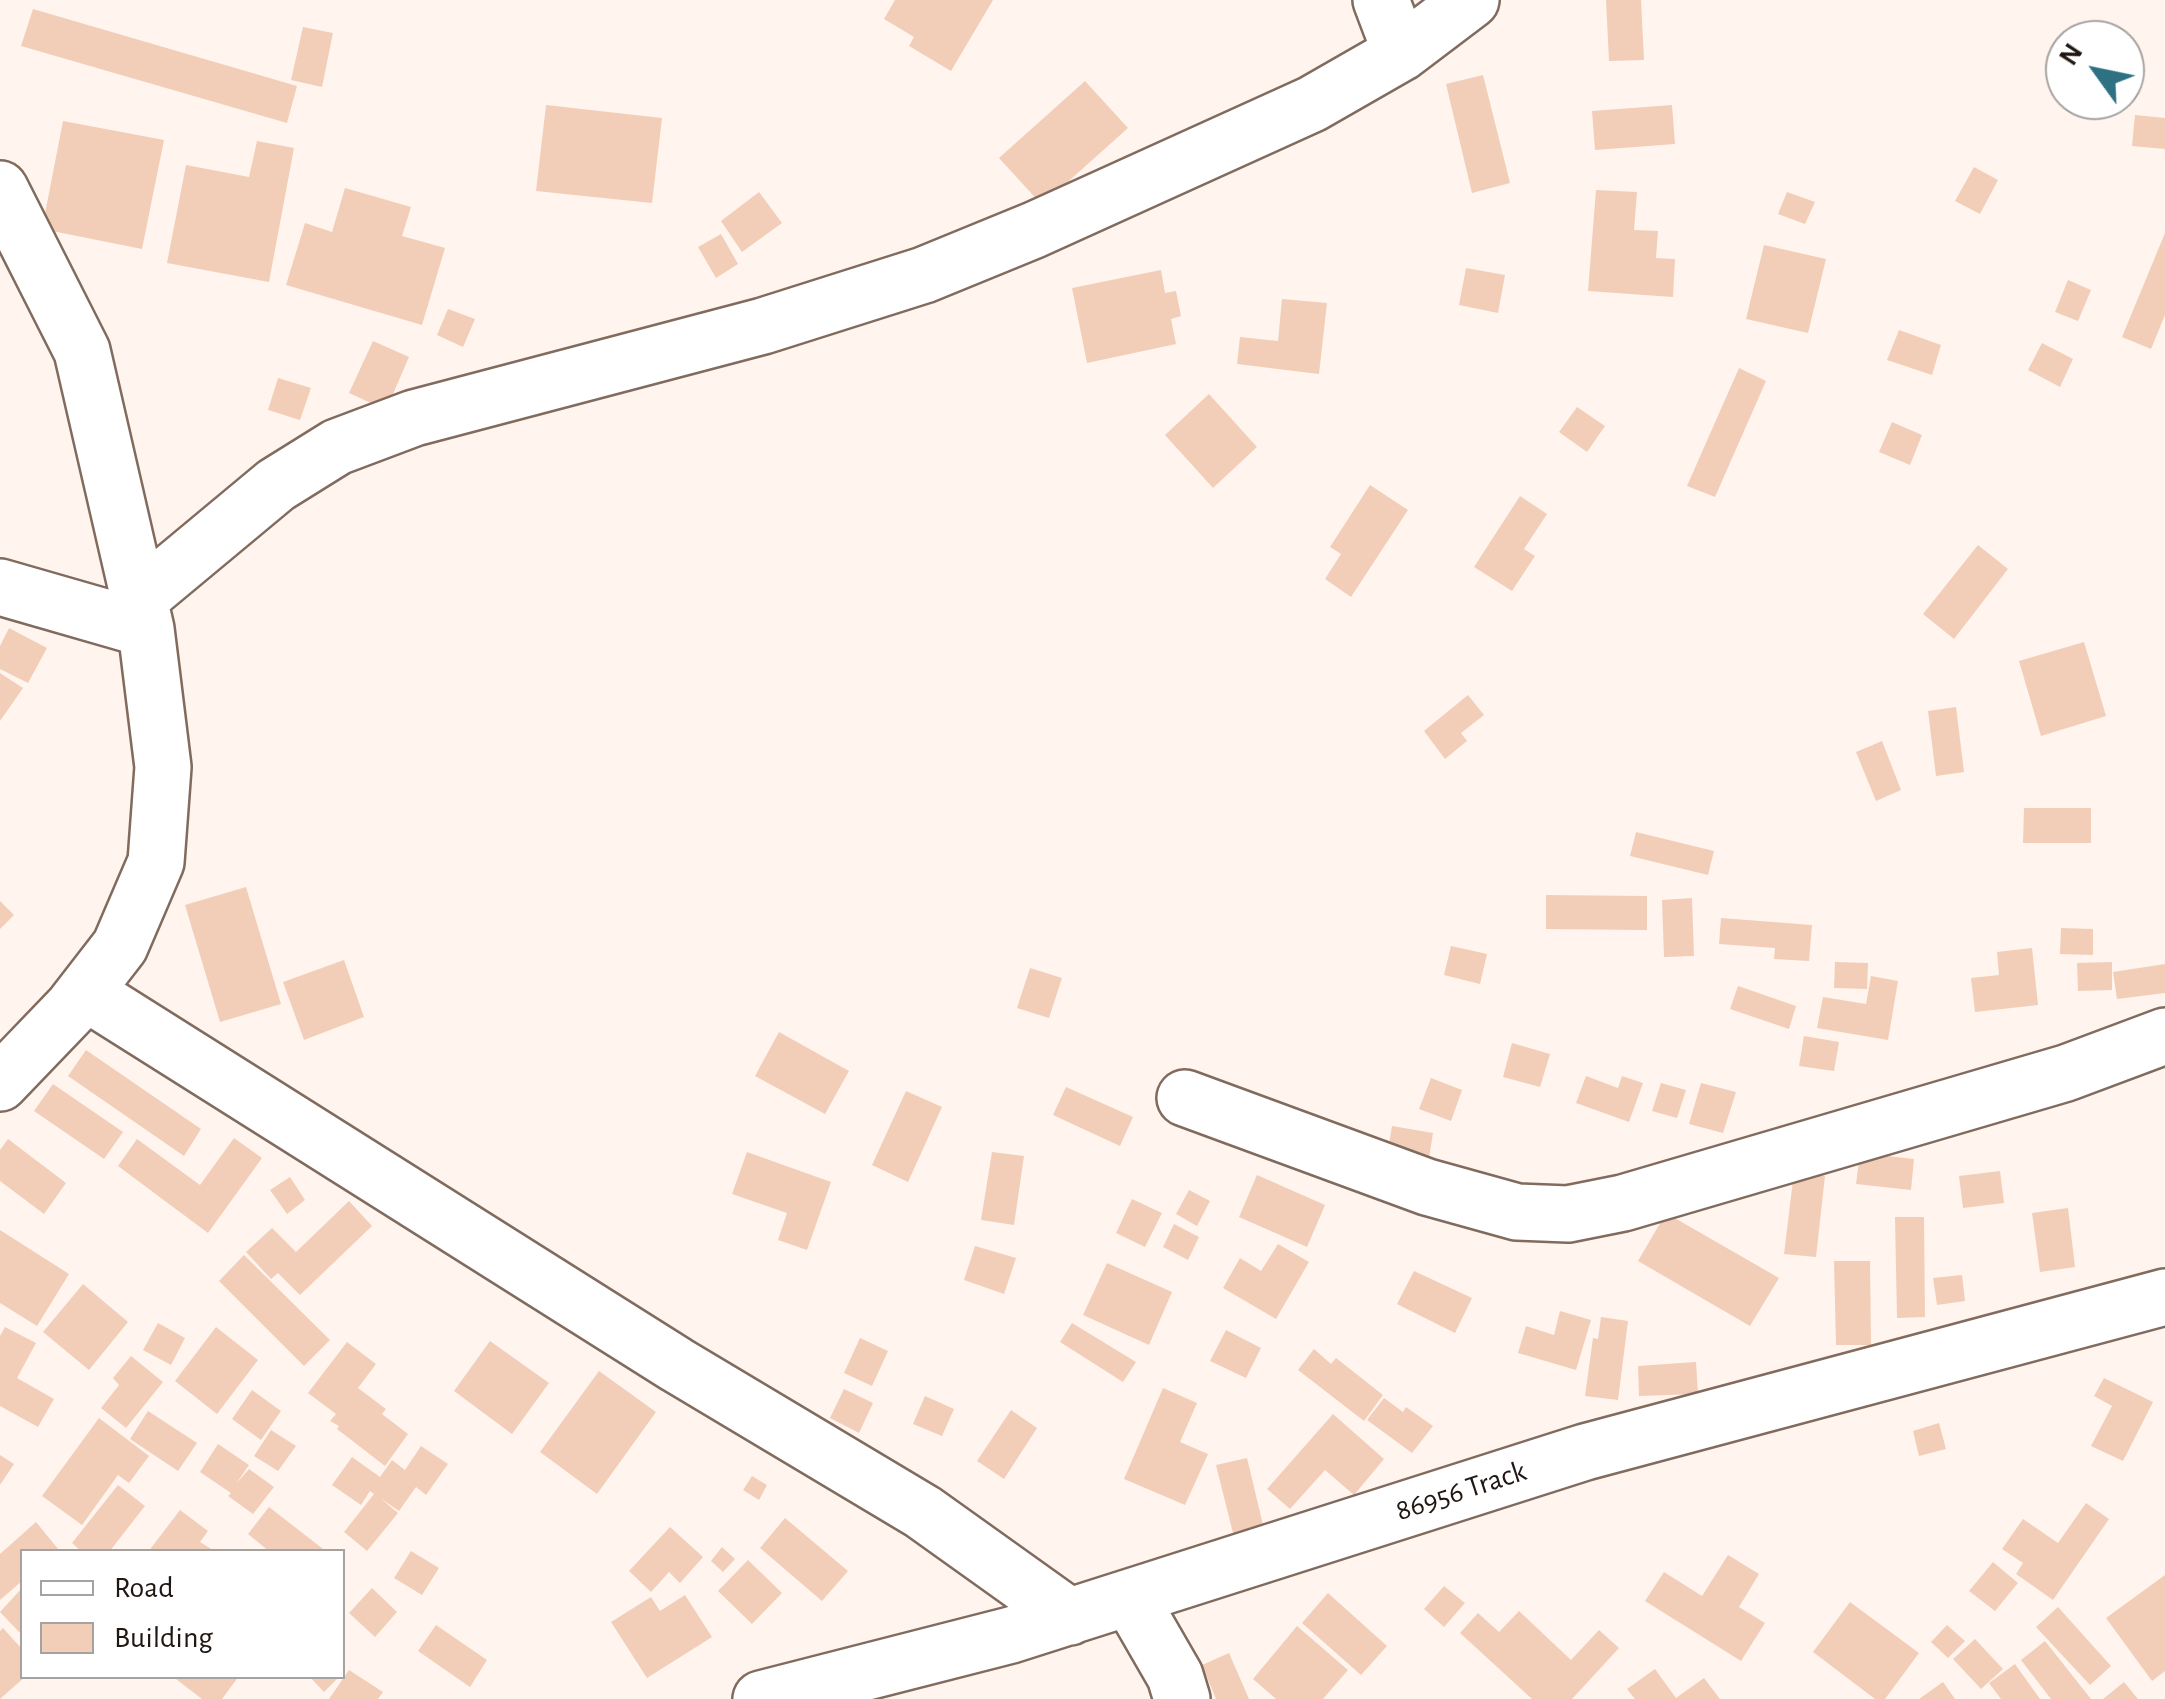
<!DOCTYPE html>
<style>
body{margin:0}
#map{position:relative;width:2165px;height:1699px;overflow:hidden;background:#fff4ee;font-family:"Alegreya Sans",sans-serif}
canvas{display:block}
.legend{position:absolute;left:20px;top:1549px;width:325px;height:130px;box-sizing:border-box;background:#fff;border:2px solid #a6a2a0;margin:0;padding:12px 18px;list-style:none;font-size:30px;color:#201712}
.legend li{display:flex;align-items:center;gap:20px;height:50px}
.legend b{width:50px;border:2px solid #a6a2a0}
.north{position:absolute;left:2045px;top:20px;width:100px;height:100px;box-sizing:border-box;background:#fff;border:2px solid #a6a2a0;border-radius:50%;rotate:303deg;font-size:28px;font-weight:700;line-height:40px;text-align:center;color:#201712}
.north::after{content:'';display:block;margin:auto;width:35px;height:45px;background:#2e7182;clip-path:polygon(50% 0,100% 100%,50% 72%,0 100%)}
</style>
<div id="map">
<canvas width="2165" height="1699"></canvas>
<ul class="legend">
<li><b style="height:12px;background:#fff"></b>Road</li>
<li><b style="height:28px;background:#f2ceb8"></b>Building</li>
</ul>
<div class="north">N</div>
</div>
<script>
const context = document.querySelector('canvas').getContext('2d');
context.lineJoin = 'round';
function fill(path, color) { context.fillStyle = color; context.fill(path, 'evenodd'); }
const poly = rows => new Path2D(rows.map(r => 'M' + r).join(''));
function stroke(path, color, width, dash) { context.strokeStyle = color; context.lineWidth = width; context.lineCap = dash ? 'butt' : 'round'; context.setLineDash(dash || []); context.stroke(path); }
function write(font, color, halo, rows, align = 'center') {
  context.font = font + ' "Alegreya Sans",sans-serif'; context.lineWidth = 9; context.setLineDash([]); context.textBaseline = 'middle'; context.strokeStyle = halo; context.fillStyle = color; for (const [text, x, y, turn = 0] of rows) {
    context.save(); context.translate(x, y); context.rotate((+turn || 0) * Math.PI / 180); context.textAlign = isNaN(turn) ? turn : align; if (halo) context.strokeText(text, 0, 0); context.fillText(text, 0, 0); context.restore();
  }
}
fill(poly([
 [895,0,993,0,951,71,909,46,914,37,884,19],
 [1606,0,1641,0,1644,60,1609,61],
 [33,9,297,86,287,123,21,46],
 [303,27,333,33,322,87,291,80],
 [1483,75,1510,183,1472,193,1446,84],
 [1085,81,1128,128,1042,205,999,158],
 [546,105,662,118,652,203,536,191],
 [1672,105,1675,144,1595,150,1592,111],
 [2135,115,2165,118,2165,149,2132,146],
 [63,121,164,140,142,249,42,229],
 [257,141,294,148,269,282,167,263,186,165,249,177],
 [1974,167,1998,180,1980,214,1955,201],
 [345,188,411,207,402,236,445,248,422,325,286,285,305,223,332,232],
 [1596,190,1637,192,1634,230,1658,231,1656,258,1675,259,1673,297,1588,291],
 [759,192,782,223,742,252,721,221],
 [1787,192,1815,202,1805,224,1778,214],
 [2165,233,2165,315,2151,349,2122,337],
 [721,234,738,264,716,278,698,247],
 [1764,245,1826,259,1808,333,1746,319],
 [1466,268,1505,275,1498,313,1459,305],
 [1161,270,1165,293,1176,291,1181,316,1171,319,1176,344,1087,363,1072,288],
 [2068,280,2091,290,2078,321,2055,312],
 [1282,299,1327,303,1319,374,1237,364,1240,337,1278,341],
 [448,309,475,319,463,347,437,335],
 [1899,330,1941,345,1932,375,1887,360],
 [373,341,409,357,386,410,349,393],
 [2042,343,2073,359,2060,387,2028,370],
 [1739,368,1766,381,1715,497,1687,486],
 [278,378,311,388,300,420,268,410],
 [1209,394,1257,447,1213,488,1165,435],
 [1577,407,1605,426,1587,452,1559,432],
 [1892,422,1922,435,1910,465,1879,452],
 [1370,485,1408,510,1351,597,1325,579,1341,554,1330,547],
 [1520,496,1547,514,1524,549,1535,556,1512,591,1474,567],
 [1978,545,2008,569,1954,639,1923,614],
 [9,628,47,648,28,683,0,669,0,646],
 [2084,642,2106,716,2041,736,2019,661],
 [0,673,23,688,0,721],
 [1468,695,1484,715,1461,733,1467,741,1445,759,1424,731],
 [1956,707,1964,772,1936,776,1928,711],
 [1882,741,1901,790,1876,801,1856,752],
 [2024,808,2091,808,2091,843,2023,843],
 [1636,832,1714,851,1708,875,1630,856],
 [246,887,281,1004,220,1022,185,905],
 [1546,895,1647,896,1647,930,1546,929],
 [1692,898,1694,956,1664,957,1662,900],
 [0,901,14,915,0,929],
 [1721,918,1812,925,1809,961,1774,959,1775,948,1719,944],
 [2061,928,2093,929,2093,955,2060,954],
 [1451,946,1487,954,1480,984,1444,975],
 [2032,948,2038,1005,1975,1012,1971,978,1999,975,1997,952],
 [344,960,364,1017,304,1040,283,982],
 [1835,962,1868,963,1867,989,1834,988],
 [2112,962,2112,990,2078,991,2077,963],
 [2165,964,2165,993,2117,999,2113,972],
 [1030,968,1062,978,1049,1018,1017,1008],
 [1871,976,1898,981,1888,1040,1817,1028,1823,997,1866,1004],
 [1738,986,1796,1006,1789,1029,1730,1009],
 [779,1032,849,1071,825,1114,755,1076],
 [1804,1036,1839,1042,1834,1071,1799,1066],
 [1512,1043,1550,1054,1540,1087,1503,1077],
 [86,1050,201,1129,184,1156,68,1076],
 [1586,1076,1618,1088,1622,1076,1643,1083,1629,1122,1576,1103],
 [1431,1078,1462,1090,1451,1121,1419,1109],
 [1661,1083,1686,1090,1677,1118,1652,1111],
 [1701,1083,1736,1092,1723,1133,1689,1124],
 [53,1084,123,1132,104,1159,34,1111],
 [1066,1087,1133,1117,1120,1146,1053,1115],
 [906,1091,942,1107,908,1182,872,1165],
 [1392,1126,1433,1133,1428,1164,1387,1157],
 [234,1138,262,1158,208,1233,118,1166,137,1139,200,1185],
 [8,1139,66,1183,44,1214,0,1181,0,1150],
 [747,1152,831,1182,807,1250,778,1240,787,1213,732,1194],
 [992,1152,1024,1156,1014,1225,981,1220],
 [1860,1153,1914,1159,1911,1190,1856,1184],
 [2000,1171,2004,1203,1963,1208,1959,1176],
 [1794,1172,1825,1176,1816,1257,1784,1254],
 [1257,1175,1325,1205,1307,1247,1239,1217],
 [290,1177,305,1200,287,1214,270,1190],
 [1189,1190,1210,1201,1197,1226,1176,1214],
 [1132,1199,1162,1213,1145,1247,1116,1233],
 [349,1201,372,1226,300,1295,278,1273,271,1279,246,1252,272,1228,296,1252],
 [2068,1208,2075,1267,2040,1272,2032,1213],
 [1666,1213,1779,1278,1750,1326,1638,1261],
 [1895,1217,1924,1217,1925,1317,1897,1318],
 [1174,1224,1199,1237,1188,1260,1163,1247],
 [0,1230,69,1274,37,1326,0,1303],
 [1278,1244,1309,1262,1276,1319,1223,1288,1240,1258,1261,1271],
 [975,1246,1016,1258,1004,1294,964,1280],
 [244,1255,330,1340,304,1366,219,1281],
 [1834,1261,1870,1261,1871,1345,1836,1345],
 [1107,1263,1172,1292,1149,1345,1083,1315],
 [1414,1271,1472,1298,1455,1333,1397,1304],
 [1962,1275,1965,1301,1937,1305,1933,1278],
 [83,1284,128,1322,89,1370,43,1332],
 [1560,1311,1591,1320,1576,1370,1518,1353,1526,1326,1554,1335],
 [1601,1317,1628,1321,1618,1400,1585,1396,1593,1338,1598,1339],
 [158,1323,185,1338,171,1365,143,1350],
 [1072,1323,1136,1362,1123,1382,1060,1342],
 [5,1327,36,1343,17,1378,54,1399,38,1427,0,1406,0,1336],
 [216,1327,258,1360,217,1414,175,1381],
 [1226,1330,1261,1348,1246,1378,1210,1361],
 [860,1338,888,1351,872,1386,844,1373],
 [490,1341,549,1383,512,1434,454,1391],
 [347,1342,376,1364,358,1388,386,1409,382,1414,408,1434,385,1466,337,1429,339,1426,330,1421,336,1414,308,1393],
 [1314,1349,1331,1364,1336,1358,1383,1395,1364,1421,1298,1370],
 [131,1356,163,1382,126,1428,101,1408,119,1385,113,1378],
 [1696,1362,1698,1394,1639,1396,1638,1366],
 [599,1371,656,1412,597,1494,540,1452],
 [2104,1378,2153,1402,2123,1461,2091,1446,2112,1406,2094,1396],
 [1163,1388,1197,1403,1180,1442,1208,1454,1185,1505,1124,1479],
 [844,1389,873,1403,859,1433,830,1418],
 [252,1390,281,1411,261,1440,232,1419],
 [925,1396,954,1409,942,1436,913,1424],
 [1384,1398,1403,1412,1406,1407,1433,1426,1412,1453,1367,1420],
 [1011,1410,1037,1428,1004,1479,977,1461],
 [148,1411,197,1443,178,1471,130,1439],
 [1333,1414,1384,1459,1354,1495,1325,1470,1290,1509,1267,1489],
 [99,1418,149,1456,129,1483,118,1475,82,1525,42,1496],
 [1939,1423,1946,1449,1919,1456,1913,1431],
 [271,1430,296,1446,278,1471,254,1456],
 [218,1444,249,1465,236,1484,249,1469,274,1487,253,1514,228,1496,231,1493,200,1472],
 [421,1446,448,1464,426,1495,416,1487,399,1511,380,1498,398,1513,367,1551,344,1532,374,1494,370,1491,361,1505,332,1485,352,1457,380,1477,392,1460,405,1470],
 [0,1455,14,1464,0,1485],
 [1247,1458,1264,1529,1234,1537,1216,1465],
 [752,1476,767,1485,759,1500,743,1490],
 [118,1485,145,1506,109,1552,82,1552,72,1543],
 [2086,1503,2109,1519,2053,1600,2016,1574,2023,1563,2002,1549,2023,1519,2058,1543],
 [269,1507,327,1552,270,1552,248,1534],
 [180,1510,208,1531,200,1542,216,1552,148,1552],
 [785,1518,848,1571,822,1601,760,1548],
 [36,1522,59,1550,22,1552,22,1581,0,1600,0,1554],
 [670,1527,703,1557,680,1583,669,1572,651,1592,629,1571],
 [722,1547,735,1559,723,1572,711,1561],
 [411,1551,439,1568,422,1595,394,1578],
 [1728,1555,1759,1574,1739,1607,1765,1623,1741,1661,1645,1601,1664,1572,1702,1596],
 [748,1560,782,1593,752,1624,718,1591],
 [1993,1562,2018,1583,1995,1611,1969,1591],
 [2165,1575,2165,1671,2152,1681,2106,1618],
 [1444,1586,1465,1603,1444,1627,1424,1609],
 [22,1588,22,1635,0,1612],
 [372,1588,397,1612,375,1637,349,1613],
 [1328,1593,1387,1646,1361,1675,1302,1623],
 [685,1595,712,1637,647,1678,611,1622,651,1597,660,1611],
 [1850,1602,1919,1653,1885,1699,1875,1699,1813,1652],
 [2058,1607,2111,1666,2090,1685,2036,1627],
 [1519,1611,1571,1660,1599,1630,1619,1648,1572,1699,1532,1699,1460,1633,1478,1613,1499,1632],
 [436,1625,487,1660,470,1687,418,1651],
 [1947,1625,1965,1641,1948,1658,1931,1642],
 [1297,1626,1348,1670,1323,1699,1276,1699,1253,1679],
 [3,1628,22,1649,22,1676,26,1676,0,1699,0,1631],
 [1975,1639,2003,1669,1981,1689,1953,1659],
 [2045,1641,2091,1699,2051,1699,2021,1660],
 [1229,1653,1249,1699,1216,1699,1202,1665],
 [2015,1664,2040,1699,2001,1699,1989,1683],
 [1655,1669,1676,1698,1704,1678,1720,1699,1635,1699,1627,1689],
 [349,1670,383,1692,378,1699,329,1699],
 [172,1676,239,1676,222,1699,202,1699],
 [309,1676,340,1676,324,1692],
 [1943,1682,1955,1699,1919,1699],
 [2124,1682,2138,1699,2103,1699]
]), '#f2ceb8');
const minor = poly([
 [1381,0,1401,53],
 [0,189,82,351,146,629,163,767,156,862,120,946,72,1008,0,1083],
 [0,587,146,629],
 [139,599,276,485,337,447,414,418,763,326,924,275,1034,230,1312,104,1401,53,1471,0],
 [85,992,677,1365,923,1512,1070,1617],
 [1185,1098,1427,1187,1517,1212,1568,1214,1623,1203,2066,1073,2165,1036],
 [1130,1598,1175,1676,1182,1699],
 [761,1699,1011,1635,1585,1452,2165,1297]
]);
stroke(minor, '#816b5e', 60);
stroke(minor, '#fff', 55);
write('30px', '#201712', '#fff', [
 ["86956 Track",1461,1491,-18]
]);
</script>
